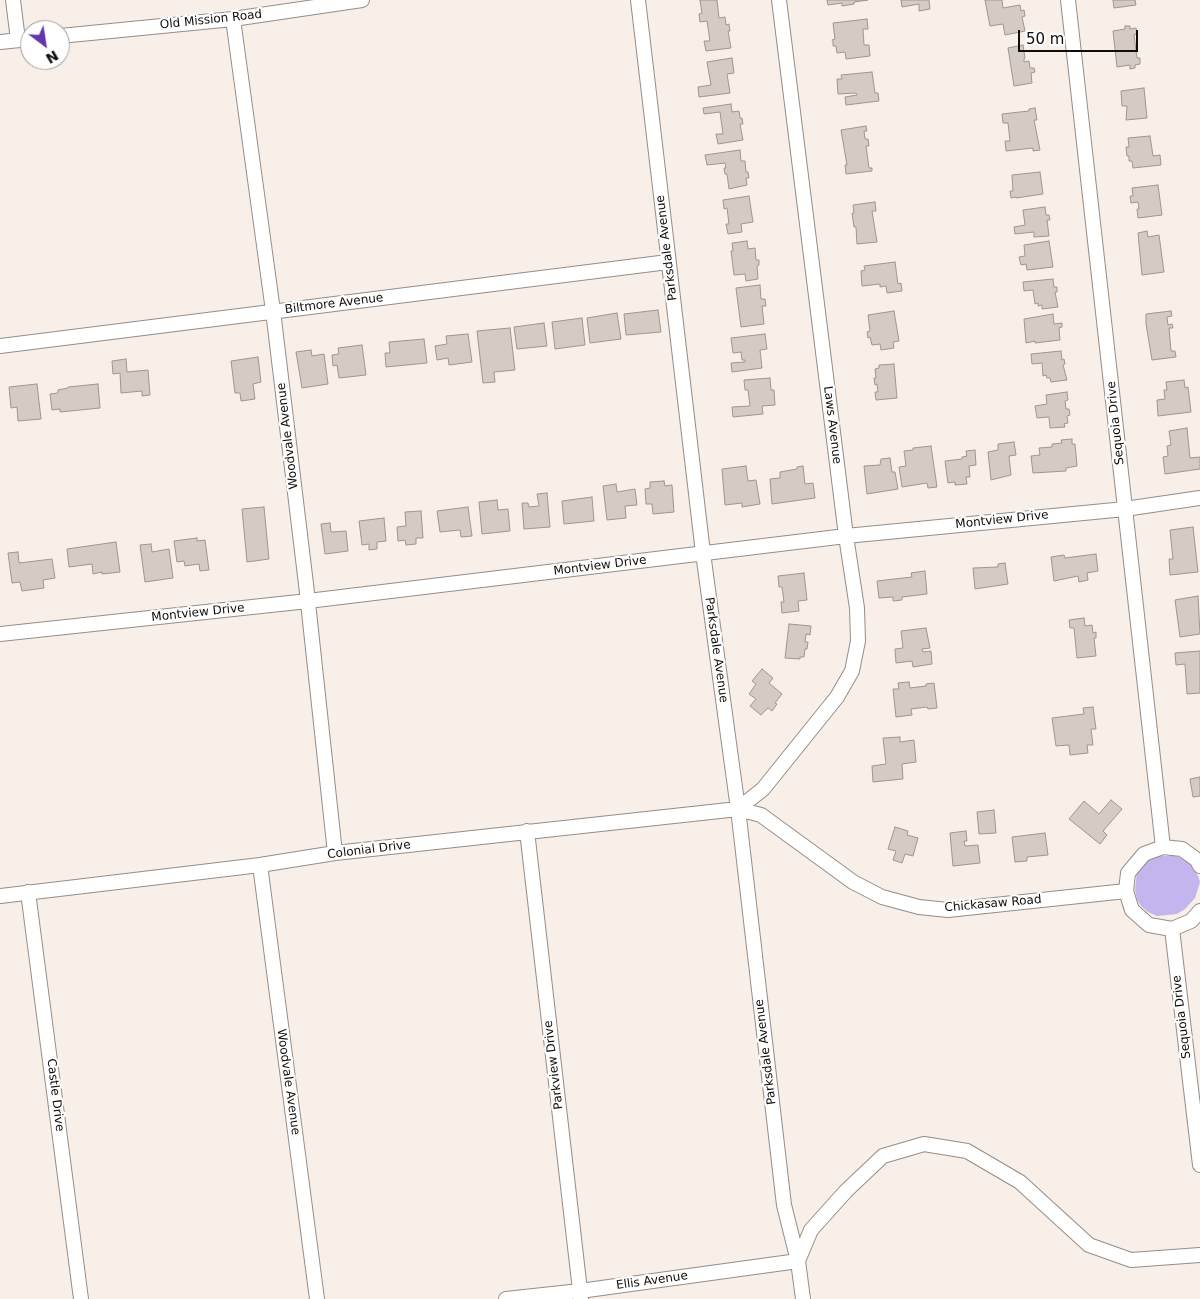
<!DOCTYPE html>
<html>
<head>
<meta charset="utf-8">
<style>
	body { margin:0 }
	#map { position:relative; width:1200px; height:1299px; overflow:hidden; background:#f7efe8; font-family:"DejaVu Sans",sans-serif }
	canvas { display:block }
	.north { position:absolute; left:20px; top:20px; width:50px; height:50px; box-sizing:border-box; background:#fefefe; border:1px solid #9e9e9d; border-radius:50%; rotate:149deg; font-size:14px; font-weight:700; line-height:20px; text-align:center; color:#0f0d0b }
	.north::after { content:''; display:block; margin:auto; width:18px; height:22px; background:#6435ad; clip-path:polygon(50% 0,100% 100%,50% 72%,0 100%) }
	.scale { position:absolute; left:1018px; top:30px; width:120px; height:22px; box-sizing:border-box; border:2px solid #0f0d0b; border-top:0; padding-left:6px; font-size:15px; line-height:18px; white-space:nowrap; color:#0f0d0b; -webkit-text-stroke:4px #fefefe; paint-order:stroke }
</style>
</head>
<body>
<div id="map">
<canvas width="1200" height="1299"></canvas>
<div class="north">N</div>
<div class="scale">50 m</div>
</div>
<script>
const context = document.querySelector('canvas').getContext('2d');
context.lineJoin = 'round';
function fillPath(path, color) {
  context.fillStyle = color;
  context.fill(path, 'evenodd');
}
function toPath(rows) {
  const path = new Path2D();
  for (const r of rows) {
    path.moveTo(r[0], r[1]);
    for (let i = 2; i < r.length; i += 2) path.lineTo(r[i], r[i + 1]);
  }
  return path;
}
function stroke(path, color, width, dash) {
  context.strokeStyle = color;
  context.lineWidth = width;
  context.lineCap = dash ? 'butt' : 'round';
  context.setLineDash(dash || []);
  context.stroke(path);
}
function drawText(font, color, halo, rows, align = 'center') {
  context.font = font + ' "DejaVu Sans",sans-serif';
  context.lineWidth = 4.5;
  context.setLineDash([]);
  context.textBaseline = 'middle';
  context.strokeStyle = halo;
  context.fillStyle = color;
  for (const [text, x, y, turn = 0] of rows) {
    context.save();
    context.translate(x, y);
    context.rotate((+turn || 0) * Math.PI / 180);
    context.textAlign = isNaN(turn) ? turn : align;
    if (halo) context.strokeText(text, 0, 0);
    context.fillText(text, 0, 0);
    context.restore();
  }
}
fillPath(toPath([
	[1157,856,1176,856,1184,859,1195,868,1200,882,1195,898,1185,909,1177,914,1157,916,1148,912,1141,906,1137,899,1135,890,1137,871,1146,862]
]), '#c4b5ee');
const building = toPath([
	[700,0,717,0,719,18,725,17,726,25,729,24,730,31,728,31,731,48,706,51,704,41,710,41,707,21,700,22,699,14,702,13,700,0],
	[827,0,868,0,854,2,854,4,842,6,842,3,828,5,827,0],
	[901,0,929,0,930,9,919,11,919,4,902,7,901,0],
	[985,0,1002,0,1003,8,1020,5,1021,11,1024,10,1025,16,1022,17,1025,31,1005,35,1003,24,990,26,985,0],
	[1113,0,1135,0,1136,5,1114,8,1113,0],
	[867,19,868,29,863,29,864,45,869,45,870,56,846,59,845,52,837,53,836,46,833,46,833,42,832,40,835,39,833,23,867,19],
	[1125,26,1130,26,1130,29,1136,28,1137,34,1134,35,1137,58,1140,58,1140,64,1135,65,1135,68,1130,69,1130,65,1117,67,1113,31,1125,29,1125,26],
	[1023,45,1025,58,1024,59,1024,62,1029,61,1030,68,1034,68,1035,72,1031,73,1032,83,1014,86,1008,48,1023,45],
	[732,58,734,73,727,74,730,93,699,97,698,87,711,85,707,62,732,58],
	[872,72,875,93,878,93,879,101,846,105,845,97,857,95,856,93,838,94,837,79,842,79,841,75,872,72],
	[1144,88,1147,118,1126,120,1127,106,1122,106,1121,91,1144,88],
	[731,104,732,112,739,111,740,118,742,118,743,124,740,124,743,140,718,144,716,134,723,134,720,112,704,114,703,108,731,104],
	[1035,108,1037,120,1034,120,1040,150,1033,151,1033,148,1006,151,1005,141,1010,141,1008,123,1003,123,1002,114,1029,111,1029,109,1035,108],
	[866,126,867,131,864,131,865,139,868,139,869,146,866,146,869,168,872,168,872,171,846,174,845,165,847,165,841,130,866,126],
	[1150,136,1153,156,1160,155,1161,165,1133,168,1132,161,1129,161,1129,156,1127,156,1126,147,1129,147,1128,138,1150,136],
	[740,150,741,161,745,161,746,172,748,172,749,178,746,178,747,185,729,189,727,174,725,174,724,168,726,168,725,163,707,165,705,155,740,150],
	[1040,172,1043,194,1016,198,1016,197,1011,198,1010,191,1013,191,1012,175,1040,172],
	[1158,185,1162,215,1138,218,1137,209,1139,209,1138,202,1131,203,1130,196,1133,196,1132,188,1158,185],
	[749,196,753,222,741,224,742,232,728,234,726,224,729,224,727,208,724,209,723,200,749,196],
	[875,202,876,211,872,211,877,242,857,244,856,227,854,227,852,213,854,213,853,205,875,202],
	[1045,207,1046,215,1049,215,1050,220,1047,220,1049,236,1034,237,1034,232,1015,234,1014,227,1025,225,1023,210,1045,207],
	[1147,231,1148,237,1159,235,1164,272,1142,275,1138,233,1147,231],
	[747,241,748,249,755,248,756,260,759,260,759,265,757,266,758,279,746,281,745,274,734,275,731,251,733,251,732,243,747,241],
	[1049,241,1053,267,1027,270,1026,264,1021,265,1019,257,1025,256,1024,245,1049,241],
	[895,262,898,284,901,283,902,291,887,293,886,286,880,287,880,284,862,286,861,271,865,270,864,266,895,262],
	[1053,279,1054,287,1057,287,1057,292,1055,292,1058,307,1042,309,1042,305,1038,306,1038,303,1035,304,1033,290,1024,291,1023,282,1053,279],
	[760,285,761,299,765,299,766,306,762,306,764,324,741,327,736,288,760,285],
	[658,310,661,332,626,335,624,314,658,310],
	[894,311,899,341,893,342,894,348,881,350,880,344,872,345,870,337,868,338,867,332,870,331,868,315,894,311],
	[1171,311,1172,316,1167,317,1168,325,1172,324,1173,328,1169,328,1171,351,1175,351,1176,357,1152,360,1146,324,1146,314,1171,311],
	[617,313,621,339,590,343,587,318,617,313],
	[1053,314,1054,324,1062,323,1062,327,1059,328,1060,340,1035,343,1035,341,1026,343,1024,319,1053,314],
	[582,318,585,345,555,349,552,322,582,318],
	[544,323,547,346,517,349,514,327,544,323],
	[510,328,515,370,494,372,495,382,483,383,477,331,510,328],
	[468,334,472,362,449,365,448,358,437,360,435,346,447,344,446,336,468,334],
	[765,334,767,349,760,350,762,368,732,372,731,363,745,362,745,360,742,360,741,352,733,353,731,338,765,334],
	[424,339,427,363,386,367,385,353,390,353,389,342,424,339],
	[362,345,366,375,339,378,337,365,333,366,332,355,339,354,338,348,362,345],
	[311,350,312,356,324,354,328,384,302,388,296,352,311,350],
	[1061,351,1062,360,1064,359,1065,364,1063,365,1067,380,1051,382,1050,378,1047,378,1046,375,1043,376,1042,363,1032,364,1031,354,1061,351],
	[258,357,261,382,253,384,255,399,241,401,240,393,235,393,231,361,258,357],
	[126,359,127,372,148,370,150,395,142,396,142,391,121,393,120,373,113,374,112,361,126,359],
	[894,364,897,398,876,400,875,392,878,392,877,384,875,385,874,378,876,378,875,369,879,368,879,365,894,364],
	[770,378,771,390,774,390,775,405,762,406,763,414,733,417,732,407,750,406,748,390,745,390,744,380,770,378],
	[1184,380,1185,388,1188,387,1191,412,1158,416,1157,400,1165,399,1164,390,1167,390,1166,382,1184,380],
	[37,384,41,419,18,421,17,407,11,408,9,387,37,384],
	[98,384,100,408,60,412,60,409,52,410,50,394,58,393,58,390,68,388,68,387,98,384],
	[1067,392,1068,400,1065,401,1066,409,1069,409,1070,415,1067,416,1068,423,1064,424,1065,427,1050,428,1049,417,1037,418,1035,406,1047,404,1046,395,1067,392],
	[1187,428,1190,458,1200,457,1200,469,1165,474,1163,457,1168,456,1167,446,1171,445,1169,431,1187,428],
	[1072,439,1072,444,1075,444,1077,466,1066,468,1066,471,1033,473,1031,456,1040,455,1039,448,1052,447,1052,444,1062,443,1061,440,1072,439],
	[1014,442,1016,455,1009,456,1011,475,991,480,988,452,998,450,998,444,1014,442],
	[931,446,937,487,928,488,927,483,902,487,899,467,906,466,904,451,913,450,913,448,931,446],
	[975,450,976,465,969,466,970,477,966,477,967,484,955,485,955,482,948,483,945,461,962,459,962,457,967,456,966,451,975,450],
	[890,458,892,472,895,472,898,489,867,494,864,466,880,465,881,459,890,458],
	[746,466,748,481,756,480,760,504,742,507,742,503,725,505,722,469,746,466],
	[803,466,805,484,813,483,815,498,772,504,770,479,780,478,780,472,797,469,797,467,803,466],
	[664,481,665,486,672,485,674,512,653,514,652,504,646,504,645,489,650,488,650,482,664,481],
	[616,484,617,492,635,489,637,505,625,506,626,518,607,520,603,486,616,484],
	[547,493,550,527,524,529,522,503,528,503,529,507,539,506,537,494,547,493],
	[592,497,594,521,564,524,562,501,592,497],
	[497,500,498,510,508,509,510,531,482,534,479,502,497,500],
	[264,507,269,559,247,562,242,509,264,507],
	[468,507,472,536,461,537,460,530,440,532,437,511,468,507],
	[421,511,423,538,416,538,416,544,406,545,405,540,398,541,397,527,406,526,405,512,421,511],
	[384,518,386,541,377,542,377,549,369,550,369,544,362,545,359,521,384,518],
	[330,523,331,532,346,531,348,551,325,554,321,524,330,523],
	[1193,527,1198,572,1170,575,1169,559,1173,559,1170,530,1193,527],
	[197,538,197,541,205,540,209,570,200,571,199,564,185,566,184,561,177,562,174,541,197,538],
	[116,542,120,572,102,574,102,572,93,574,92,564,69,567,67,549,116,542],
	[151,544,152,552,169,549,173,578,145,582,140,545,151,544],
	[18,552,19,563,52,559,55,578,43,580,44,588,22,591,20,582,12,583,8,553,18,552],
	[1096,554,1098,571,1087,573,1088,580,1079,582,1078,576,1054,581,1051,557,1064,555,1065,558,1096,554],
	[1005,563,1008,584,975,589,973,568,998,567,998,564,1005,563],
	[925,571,927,594,902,597,902,600,893,601,893,597,879,598,877,581,912,577,911,573,925,571],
	[804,573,807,600,798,601,799,611,782,613,781,602,784,602,782,587,779,587,778,576,804,573],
	[1198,596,1200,634,1180,637,1175,600,1198,596],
	[1084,618,1085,626,1092,625,1093,633,1096,632,1096,638,1094,638,1096,656,1077,658,1074,628,1070,628,1069,620,1084,618],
	[789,624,811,626,810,635,806,634,805,642,808,642,807,649,805,649,804,657,800,657,800,659,785,658,789,624],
	[926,628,930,648,922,649,923,652,931,651,932,664,913,667,912,661,896,663,895,649,903,648,901,631,926,628],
	[1200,651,1200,693,1187,694,1185,664,1176,665,1175,653,1200,651],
	[762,669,773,678,769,683,782,694,775,703,777,704,772,711,768,708,761,715,750,706,756,699,749,694,756,684,752,681,762,669],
	[909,682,910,688,926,686,926,684,934,683,937,708,928,709,927,707,911,709,912,715,896,717,893,689,899,689,898,683,909,682],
	[1093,707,1096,729,1091,729,1093,745,1087,745,1088,753,1070,755,1069,745,1056,746,1052,718,1084,714,1083,708,1093,707],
	[900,737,900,742,914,740,916,762,902,764,903,779,873,782,872,766,886,764,883,738,900,737],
	[1200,777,1200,796,1193,797,1190,779,1200,777],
	[1111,800,1122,809,1103,831,1107,835,1100,844,1069,819,1084,801,1099,814,1111,800],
	[994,810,996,833,979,834,977,812,994,810],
	[895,827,908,831,907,835,918,838,913,856,905,854,902,863,893,860,896,851,888,849,895,827],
	[966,831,967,841,964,841,965,846,978,845,980,863,953,866,950,833,966,831],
	[1045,833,1048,855,1027,857,1027,861,1015,862,1012,837,1045,833]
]);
fillPath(building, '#d3cbc4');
stroke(building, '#9e9690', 1);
const street = toPath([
	[13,0,18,40],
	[638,0,703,553,738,809,784,1205,798,1261,803,1299],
	[1068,0,1163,847],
	[233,19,273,311,306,584,335,853],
	[60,36,233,19,362,0],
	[0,42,30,39],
	[0,346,668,262],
	[0,634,308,601,846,536,1125,509,1200,498],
	[738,809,763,789,837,697,852,671,858,641,857,608,846,536,779,0],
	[527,831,581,1299],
	[260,865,317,1299],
	[1200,866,1197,860,1182,849,1163,847,1144,854,1128,873,1126,891,1132,910,1149,925,1172,929,1191,921,1200,911],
	[28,892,81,1299],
	[0,896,260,865,335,853,738,809,761,815,853,882,882,897,919,907,948,910,1126,891],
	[1172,929,1200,1165],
	[506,1299,580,1291,798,1261,811,1230,846,1191,883,1156,924,1144,967,1151,1020,1182,1089,1245,1131,1260,1200,1255]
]);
stroke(street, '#958d87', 16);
stroke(street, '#fff', 14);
drawText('12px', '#0f0d0b', '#fefefe', [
	["Old Mission Road",211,20,-6],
	["Parksdale Avenue",667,248,-97],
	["Biltmore Avenue",334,304,-7],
	["Sequoia Drive",1116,423,-96],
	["Laws Avenue",832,425,83],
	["Woodvale Avenue",288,436,-97],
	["Montview Drive",1002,520,-6],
	["Montview Drive",600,566,-7],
	["Montview Drive",198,613,-6],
	["Parksdale Avenue",716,650,82],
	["Colonial Drive",369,850,-7],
	["Chickasaw Road",993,904,-5],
	["Sequoia Drive",1182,1017,-97],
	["Parksdale Avenue",766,1052,-97],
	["Parkview Drive",554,1065,-97],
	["Woodvale Avenue",288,1082,82],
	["Castle Drive",55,1095,83],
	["Ellis Avenue",652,1281,-8]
]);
</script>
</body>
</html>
